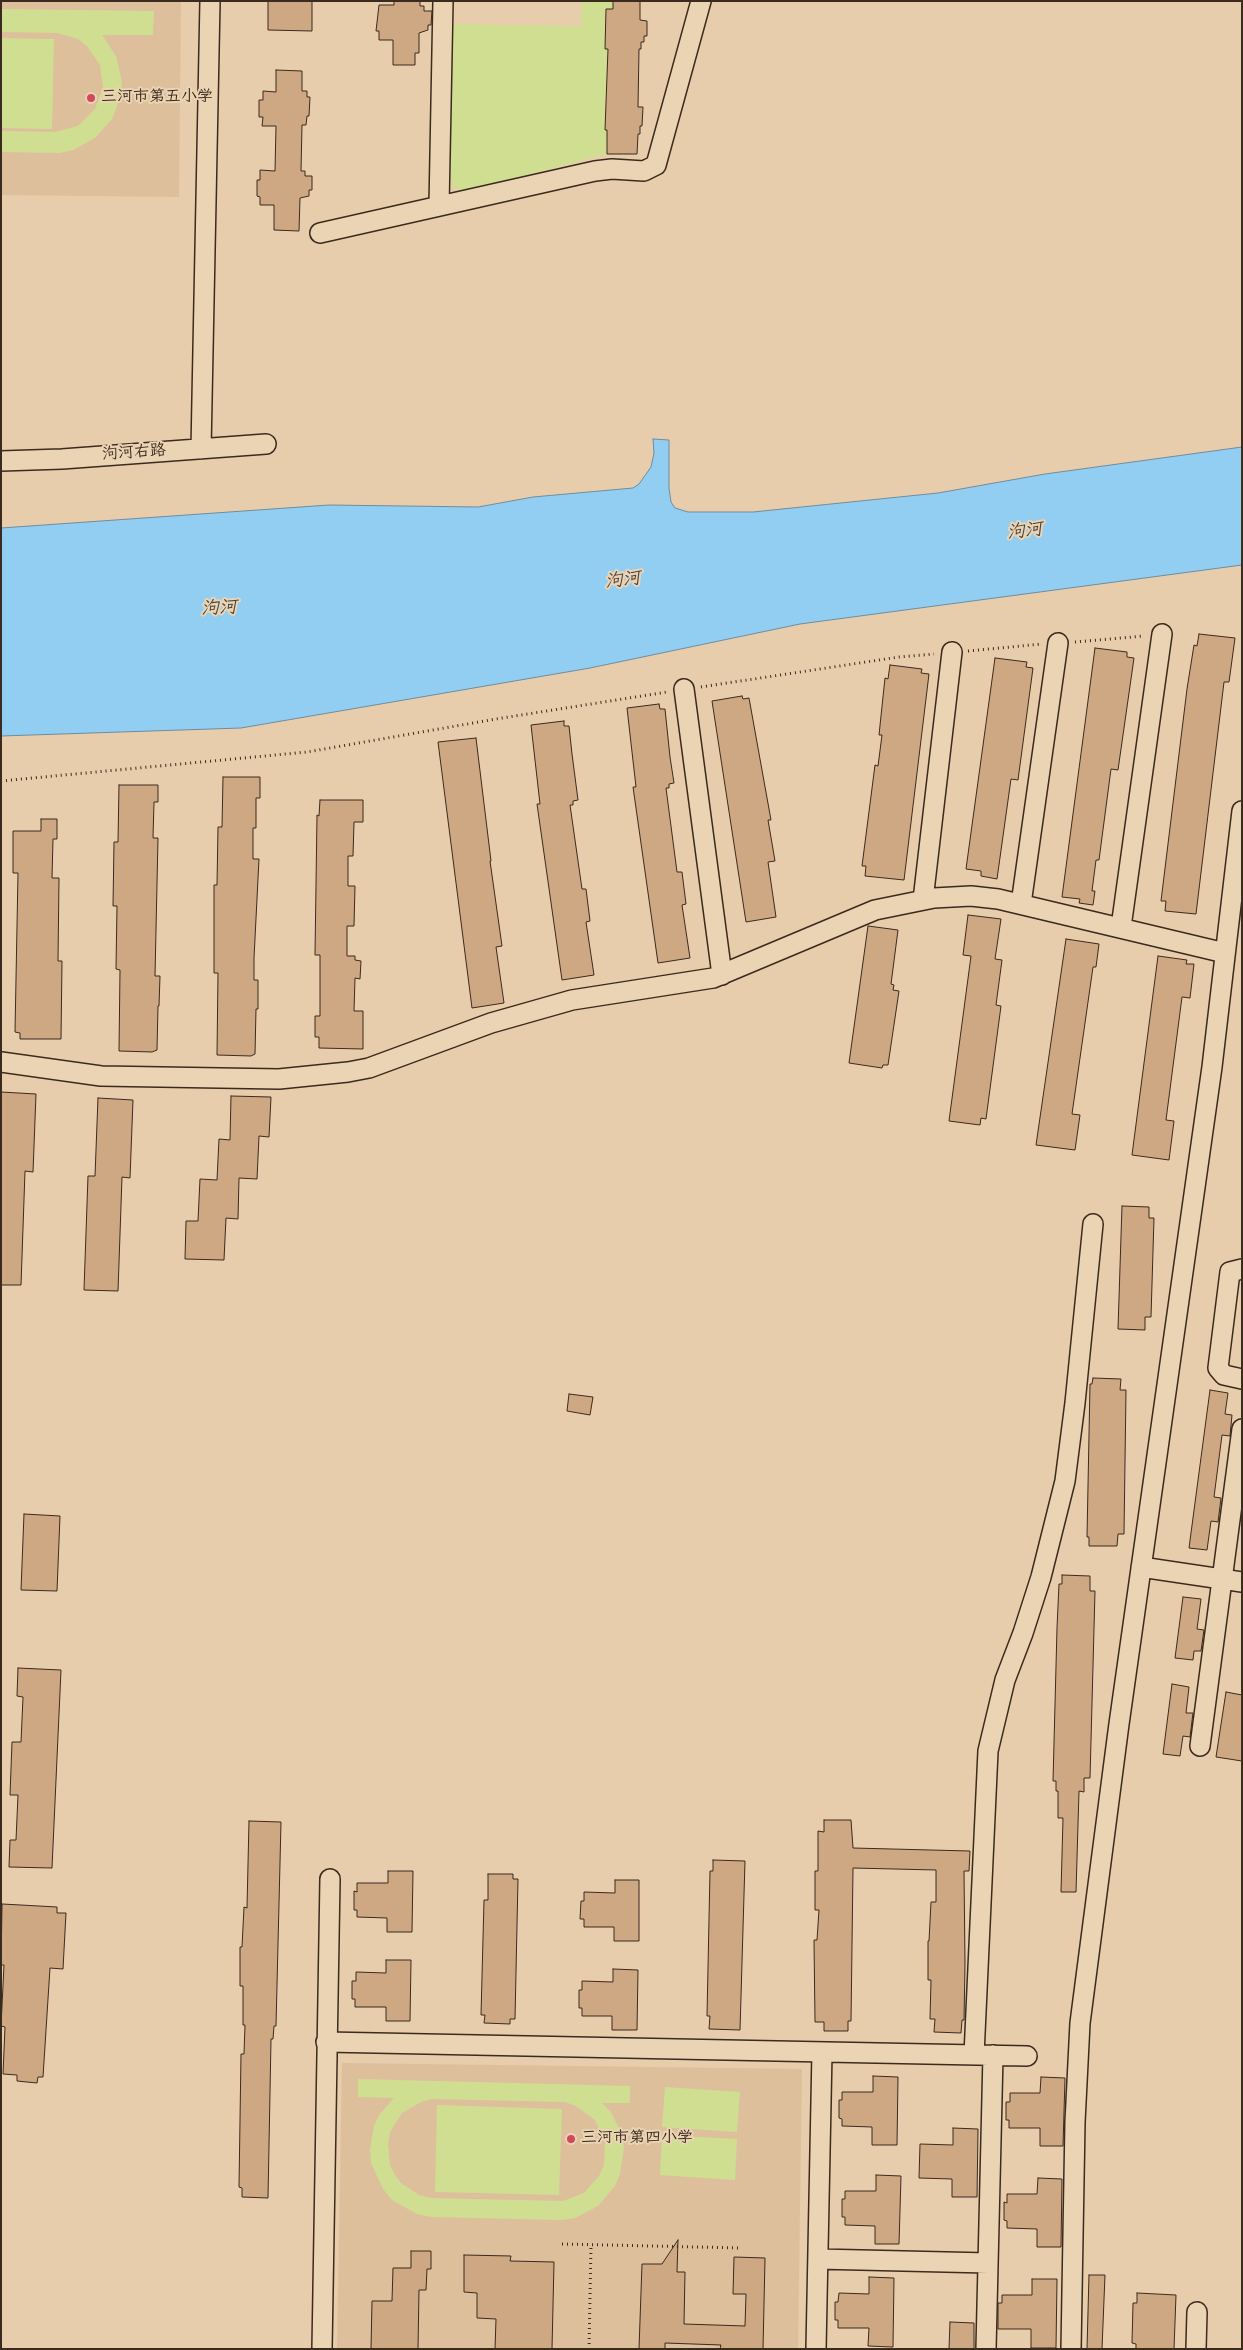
<!DOCTYPE html>
<html>
<head>
<meta charset="utf-8">
<style>
	body { margin:0 }
	#map { position:relative; width:1243px; height:2350px; overflow:hidden; background:#e7cdab; font-family:Kalam,sans-serif }
	canvas { display:block }
	.frame { position:absolute; inset:0; border:2px solid #3b2a1e; pointer-events:none }
</style>
</head>
<body>
<div id="map">
<canvas width="1243" height="2350"></canvas>
<div class="frame"></div>
</div>
<script>
const context = document.querySelector('canvas').getContext('2d');
context.lineJoin = 'round';
function fillPath(path, color) {
  context.fillStyle = color;
  context.fill(path, 'evenodd');
}
function toPath(rows) {
  const path = new Path2D();
  for (const r of rows) {
    path.moveTo(r[0], r[1]);
    for (let i = 2; i < r.length; i += 2) path.lineTo(r[i], r[i + 1]);
  }
  return path;
}
function stroke(path, color, width, dash) {
  context.strokeStyle = color;
  context.lineWidth = width;
  context.lineCap = dash ? 'butt' : 'round';
  context.setLineDash(dash || []);
  context.stroke(path);
}
function drawText(font, color, halo, rows, align = 'center') {
  context.font = font + ' Kalam,"LXGW WenKai TC",sans-serif';
  context.lineWidth = 4;
  context.setLineDash([]);
  context.textBaseline = 'middle';
  context.strokeStyle = halo;
  context.fillStyle = color;
  for (const [text, x, y, turn = 0] of rows) {
    context.save();
    context.translate(x, y);
    context.rotate((+turn || 0) * Math.PI / 180);
    context.textAlign = isNaN(turn) ? turn : align;
    if (halo) context.strokeText(text, 0, 0);
    context.fillText(text, 0, 0);
    context.restore();
  }
}
fillPath(toPath([
	[1,1,181,1,179,197,1,195],
	[342,2063,802,2069,798,2349,337,2349]
]), '#ddbf9c');
fillPath(toPath([
	[582,1,613,1,613,9,606,9,612,49,612,96,605,96,605,130,611,131,611,145,607,145,607,154,462,192,458,190,452,185,450,175,452,24,581,26],
	[1,9,154,11,153,35,102,35,116,56,122,82,121,96,112,119,95,138,73,150,60,153,1,152,1,131,55,132,78,126,95,109,103,87,100,65,87,46,78,39,57,33,1,32],
	[1,38,54,39,52,129,1,128],
	[358,2079,630,2086,630,2103,602,2103,611,2112,622,2135,624,2148,620,2174,615,2186,598,2206,575,2218,562,2220,431,2217,417,2214,392,2200,383,2189,371,2163,370,2149,374,2126,379,2115,394,2098,358,2097],
	[432,2099,565,2102,576,2106,595,2120,605,2142,604,2165,599,2176,584,2193,563,2201,430,2198,419,2195,401,2183,395,2175,390,2165,388,2144,390,2132,402,2113,421,2102],
	[665,2087,740,2092,737,2132,662,2127],
	[437,2105,562,2109,559,2195,435,2192],
	[662,2135,737,2139,735,2180,660,2175]
]), '#d0de92');
const water = toPath([
	[653,439,669,440,669,488,671,502,675,508,688,512,753,512,938,493,1045,474,1242,447,1242,565,800,624,590,668,241,728,1,736,1,528,329,505,478,507,533,497,633,488,639,484,651,467,654,453,653,439]
]);
fillPath(water, '#92cef2');
stroke(water, '#6f8c9d', 1);
const building = toPath([
	[268,1,312,1,312,31,268,30,268,1],
	[394,1,420,1,420,6,424,6,424,11,432,11,431,25,428,25,428,30,419,33,419,53,415,53,415,65,393,65,393,40,379,40,379,31,376,31,379,5,394,5,394,1],
	[613,1,640,1,640,20,647,21,647,36,644,36,644,42,641,42,641,49,639,49,638,107,643,107,642,126,640,126,640,134,638,134,637,154,607,154,607,130,605,130,608,49,605,49,606,9,613,9,613,1],
	[276,70,302,71,302,91,307,91,307,97,310,97,309,116,307,116,306,125,302,125,301,171,305,171,305,176,312,176,312,190,309,190,309,196,300,198,299,231,274,230,274,205,260,205,260,197,257,196,257,180,260,180,260,170,275,171,276,126,262,126,263,117,259,117,259,100,263,100,263,91,276,92,276,70],
	[1199,634,1235,638,1229,682,1224,682,1196,914,1165,911,1166,901,1161,901,1187,689,1194,645,1197,646,1199,634],
	[1095,648,1127,652,1127,657,1134,658,1118,770,1111,769,1099,860,1096,860,1092,891,1095,891,1093,905,1079,903,1080,899,1062,897,1095,648],
	[995,658,1027,662,1026,667,1033,668,1018,780,1011,779,997,879,981,876,981,871,966,869,995,658],
	[890,665,922,669,921,673,929,674,904,880,865,876,866,866,862,866,875,765,878,766,882,735,879,735,885,678,888,679,890,665],
	[742,696,743,699,749,698,771,820,768,820,775,861,768,862,776,917,746,922,712,701,742,696],
	[659,704,660,709,665,709,670,757,674,783,669,784,669,788,666,788,677,872,682,872,686,904,682,905,690,958,658,963,633,787,636,787,627,708,659,704],
	[564,721,564,726,569,726,572,754,578,800,573,801,573,805,570,805,582,889,586,889,590,921,586,922,594,975,562,980,537,804,540,804,531,725,564,721],
	[476,738,491,861,490,861,502,946,496,947,504,1003,472,1008,438,742,476,738],
	[223,777,260,777,260,798,256,798,256,828,253,828,253,859,259,859,254,958,254,980,258,980,258,1009,256,1009,255,1054,251,1056,217,1055,218,973,214,973,214,885,217,885,218,827,222,827,223,777],
	[119,785,158,785,158,802,154,802,153,838,158,838,155,976,160,976,159,1006,158,1006,157,1050,152,1052,119,1051,120,970,116,969,117,906,113,906,114,842,118,842,119,785],
	[320,800,363,800,363,822,354,822,353,856,348,856,348,886,355,886,354,926,347,926,347,956,355,956,355,960,361,961,360,979,355,978,354,1011,363,1011,363,1049,319,1048,319,1037,315,1037,315,1016,320,1016,320,955,315,955,317,815,319,816,320,800],
	[41,819,57,819,57,839,53,839,52,878,59,878,58,961,62,961,61,1039,20,1039,20,1033,15,1032,18,873,13,873,13,831,41,831,41,819],
	[968,915,1001,919,995,959,1002,960,996,1005,1001,1006,986,1119,981,1118,980,1125,949,1121,971,956,963,955,968,915],
	[868,926,898,930,891,984,894,985,893,990,899,991,888,1065,883,1065,882,1068,849,1063,868,926],
	[1066,939,1099,944,1096,967,1093,967,1072,1114,1080,1115,1075,1150,1036,1145,1066,939],
	[1158,956,1187,960,1186,964,1194,964,1190,998,1182,997,1166,1120,1174,1121,1169,1160,1132,1155,1158,956],
	[1,1092,36,1094,33,1172,25,1171,21,1285,1,1285,1,1092],
	[231,1096,271,1097,269,1137,259,1136,257,1179,239,1178,238,1219,226,1218,224,1260,185,1259,186,1221,198,1221,200,1179,217,1180,219,1139,230,1140,231,1096],
	[98,1098,133,1100,130,1178,122,1177,118,1291,84,1290,88,1176,95,1176,98,1098],
	[1122,1206,1149,1207,1149,1218,1154,1218,1151,1317,1145,1317,1145,1330,1118,1329,1122,1206],
	[1093,1378,1121,1379,1120,1390,1126,1390,1124,1534,1118,1534,1117,1546,1089,1546,1089,1537,1087,1537,1090,1384,1092,1384,1093,1378],
	[1210,1390,1228,1393,1225,1414,1232,1415,1230,1436,1222,1435,1214,1497,1221,1498,1218,1522,1211,1521,1207,1550,1189,1548,1210,1390],
	[569,1394,593,1397,590,1415,567,1411,569,1394],
	[24,1514,60,1516,57,1591,21,1590,24,1514],
	[1062,1575,1090,1576,1090,1591,1095,1591,1090,1778,1084,1778,1084,1792,1079,1791,1076,1892,1061,1892,1063,1818,1058,1818,1058,1791,1056,1791,1056,1781,1053,1781,1057,1628,1059,1584,1062,1584,1062,1575],
	[1183,1597,1201,1599,1197,1629,1204,1630,1201,1651,1194,1651,1193,1660,1175,1658,1183,1597],
	[18,1668,61,1670,52,1868,9,1867,10,1840,16,1840,18,1795,10,1795,12,1742,21,1742,23,1697,17,1696,18,1668],
	[1172,1684,1189,1687,1186,1713,1193,1713,1190,1737,1183,1736,1180,1756,1163,1754,1172,1684],
	[1226,1692,1242,1695,1242,1761,1216,1757,1226,1692],
	[824,1820,851,1820,853,1848,970,1851,969,1871,964,1871,965,1964,964,2020,962,2020,961,2033,934,2032,935,2019,930,2019,931,1980,928,1980,928,1941,929,1941,931,1902,936,1902,936,1870,853,1868,851,2021,848,2021,848,2031,824,2031,824,2022,815,2022,814,1940,817,1940,819,1910,815,1910,815,1871,818,1871,818,1831,824,1832,824,1820],
	[249,1821,281,1822,276,2026,274,2026,273,2039,271,2039,268,2198,242,2197,242,2188,239,2187,241,2054,244,2054,245,2025,243,2025,243,1986,240,1986,240,1947,242,1947,244,1907,247,1908,249,1821],
	[713,1860,745,1861,740,2030,709,2029,710,2016,707,2016,710,1871,713,1871,713,1860],
	[388,1871,413,1871,412,1932,387,1932,387,1918,357,1917,357,1910,354,1910,354,1891,357,1892,357,1883,388,1883,388,1871],
	[488,1874,513,1874,513,1879,518,1879,515,2019,510,2019,510,2024,484,2023,485,2015,481,2015,484,1900,488,1900,488,1874],
	[615,1880,639,1880,639,1941,614,1941,614,1927,584,1927,584,1919,580,1919,581,1901,584,1901,584,1892,615,1893,615,1880],
	[2,1904,57,1907,57,1913,66,1913,63,1969,50,1968,43,2077,38,2077,37,2083,17,2081,17,2075,3,2074,5,2027,1,2026,4,1965,1,1965,2,1904],
	[386,1960,411,1960,410,2021,386,2021,386,2007,355,2007,355,1999,352,1999,352,1981,356,1981,356,1972,386,1973,386,1960],
	[613,1969,638,1970,637,2030,612,2030,612,2016,582,2016,582,2008,579,2008,579,1990,582,1990,582,1981,613,1982,613,1969],
	[873,2076,898,2077,897,2145,872,2145,872,2127,842,2126,842,2119,839,2118,839,2100,842,2100,842,2092,873,2092,873,2076],
	[1041,2077,1065,2078,1063,2146,1040,2146,1040,2128,1009,2128,1009,2120,1006,2120,1006,2102,1010,2102,1010,2093,1040,2093,1041,2077],
	[953,2128,978,2129,977,2197,952,2197,952,2179,919,2178,920,2144,953,2145,953,2128],
	[876,2175,901,2176,899,2244,875,2244,875,2226,845,2225,845,2217,842,2217,842,2199,845,2199,845,2191,876,2191,876,2175],
	[1038,2178,1062,2179,1061,2247,1037,2247,1037,2229,1007,2228,1007,2221,1004,2220,1004,2202,1007,2203,1007,2194,1037,2194,1038,2178],
	[678,2240,677,2272,685,2272,684,2324,745,2326,746,2294,733,2294,734,2257,765,2258,763,2349,720,2349,721,2345,665,2343,665,2349,639,2349,642,2264,662,2264,678,2240],
	[411,2251,431,2251,431,2269,427,2269,426,2290,419,2290,418,2349,371,2349,372,2301,392,2301,393,2268,411,2268,411,2251],
	[464,2255,511,2256,510,2261,554,2262,552,2349,495,2349,496,2319,477,2318,477,2293,464,2292,464,2255],
	[1089,2275,1105,2275,1102,2349,1087,2349,1089,2275],
	[869,2277,894,2278,893,2347,868,2346,869,2328,838,2328,838,2320,835,2320,835,2302,838,2302,839,2293,869,2294,869,2277],
	[1032,2279,1057,2279,1056,2348,1031,2348,1031,2329,998,2329,998,2303,1002,2303,1002,2295,1032,2295,1032,2279],
	[1137,2293,1176,2295,1174,2349,1136,2349,1136,2344,1132,2343,1133,2303,1137,2303,1137,2293],
	[950,2322,974,2323,974,2349,949,2349,950,2322]
]);
fillPath(building, '#cea783');
stroke(building, '#3b2a1e', 1);
const minor = toPath([
	[439,206,443,1],
	[320,233,595,171,612,169,644,171,656,165,701,1],
	[201,449,210,1],
	[1,461,62,459,266,444],
	[684,689,722,975],
	[923,900,952,652],
	[1021,904,1058,643],
	[1121,927,1162,634],
	[1,1062,101,1076,279,1079,348,1072,369,1068,491,1023,572,1000,713,978,875,910,934,898,971,896,998,899,1225,953],
	[1242,1269,1230,1272,1218,1368,1224,1375,1242,1379],
	[1141,1567,1242,1582],
	[1200,1746,1242,1429],
	[326,2042,1027,2056],
	[974,2055,988,1751,1005,1680,1023,1633,1041,1577,1065,1481,1075,1403,1093,1224],
	[818,2259,988,2263],
	[322,2349,330,1879],
	[816,2349,822,2052],
	[986,2349,993,2055],
	[1071,2349,1075,2122,1080,2023,1119,1724,1212,1067,1242,811],
	[1196,2349,1197,2312]
]);
stroke(minor, '#3b2a1e', 22);
stroke(toPath([
	[1075,642,1144,636],
	[968,651,1042,644],
	[701,687,899,657,934,654],
	[1,781,307,752,496,719,667,692],
	[562,2244,742,2248],
	[589,2349,591,2245]
]), '#3b2a1e', 3, [1, 4]);
stroke(minor, '#ebd4b4', 19);
for (const [x, y, r, color] of [
	[91,98,5,"#d1495b"],
	[571,2139,5,"#d1495b"]
]) {
  const dot = new Path2D();
  dot.arc(x, y, r, 0, 2 * Math.PI);
  context.fillStyle = color;
  context.fill(dot);
  stroke(dot, '#ebd4b4', 2);
}
drawText('16px', '#3b2a1e', '#ebd4b4', [
	["三河市第五小学",101,98],
	["三河市第四小学",581,2139]
], 'left');
drawText('16px', '#3b2a1e', '#ebd4b4', [
	["泃河右路",134,454,-4]
]);
drawText('italic 18px', '#48433e', '#ebd4b4', [
	["泃河",1025,533,-7],
	["泃河",623,582,-7],
	["泃河",219,610,-3]
]);
</script>
</body>
</html>
